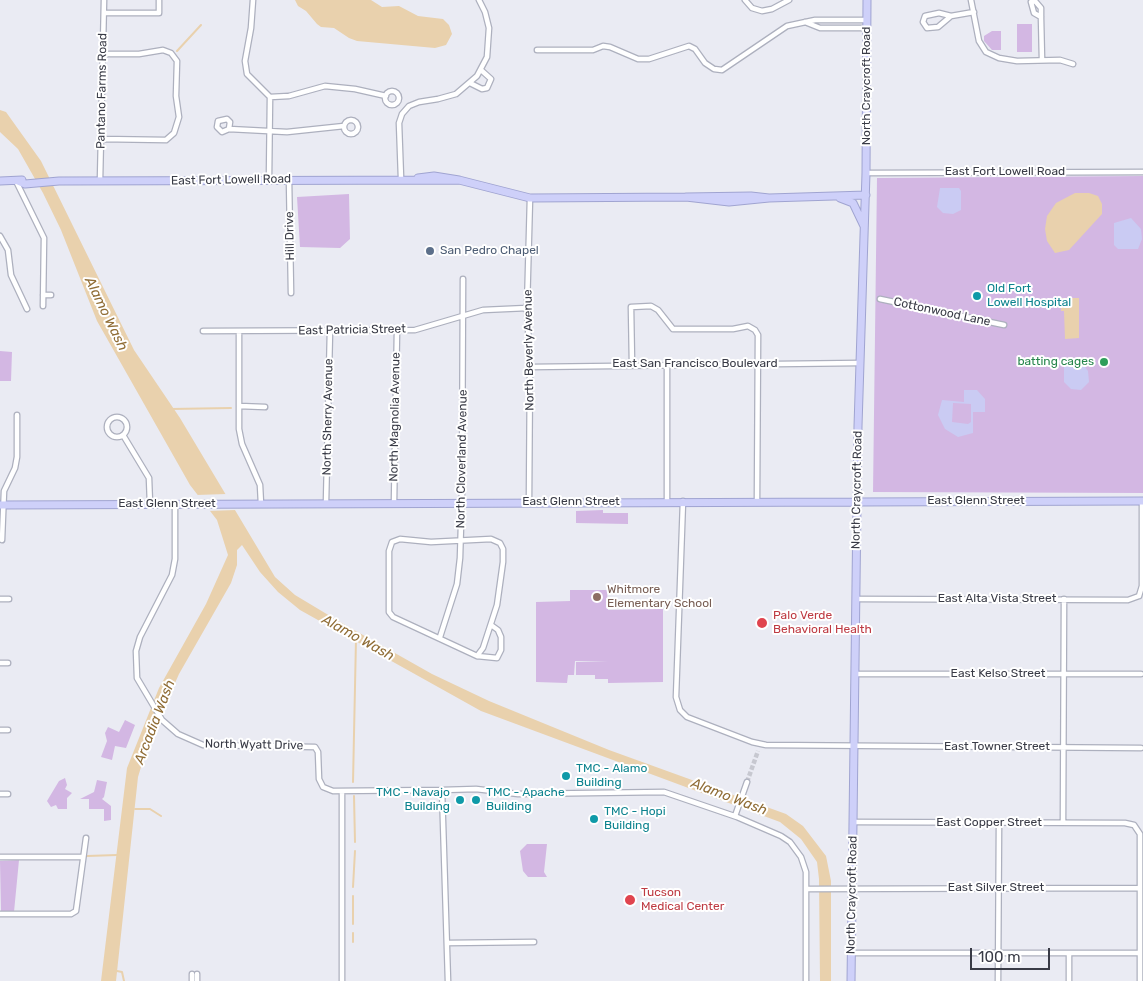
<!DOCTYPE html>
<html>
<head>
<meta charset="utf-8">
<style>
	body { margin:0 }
	#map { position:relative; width:1143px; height:981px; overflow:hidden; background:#eaebf3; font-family:Rubik,sans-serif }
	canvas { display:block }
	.scale { position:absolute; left:970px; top:948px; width:80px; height:22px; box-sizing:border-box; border:2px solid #393b46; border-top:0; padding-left:6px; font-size:15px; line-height:18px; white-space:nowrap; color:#393b46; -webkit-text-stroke:4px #fff; paint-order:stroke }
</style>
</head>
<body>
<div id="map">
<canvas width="1143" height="981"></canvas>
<div class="scale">100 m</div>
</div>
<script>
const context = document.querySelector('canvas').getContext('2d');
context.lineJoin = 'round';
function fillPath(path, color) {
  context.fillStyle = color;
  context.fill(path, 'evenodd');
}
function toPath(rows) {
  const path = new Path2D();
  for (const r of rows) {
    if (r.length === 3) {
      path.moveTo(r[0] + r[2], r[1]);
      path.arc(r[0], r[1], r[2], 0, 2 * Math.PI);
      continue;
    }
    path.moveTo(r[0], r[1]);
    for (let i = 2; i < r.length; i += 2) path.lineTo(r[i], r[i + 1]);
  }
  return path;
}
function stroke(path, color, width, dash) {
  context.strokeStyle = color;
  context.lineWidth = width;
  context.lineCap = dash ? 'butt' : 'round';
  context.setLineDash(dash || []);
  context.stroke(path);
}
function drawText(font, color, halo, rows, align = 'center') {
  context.font = font + ' Rubik,sans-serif';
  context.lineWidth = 4;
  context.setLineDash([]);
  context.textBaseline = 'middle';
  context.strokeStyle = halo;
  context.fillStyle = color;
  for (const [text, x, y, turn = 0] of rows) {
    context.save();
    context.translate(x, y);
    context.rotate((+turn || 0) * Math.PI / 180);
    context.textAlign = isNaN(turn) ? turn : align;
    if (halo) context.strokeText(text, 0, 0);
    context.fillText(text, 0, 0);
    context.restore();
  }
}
fillPath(toPath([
	[1017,24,1032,24,1032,52,1017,52],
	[992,31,1001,31,1001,50,992,50,984,41,984,36],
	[1143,176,1143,493,873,492,877,178],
	[349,194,350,239,340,248,300,247,297,197],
	[0,351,12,352,11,381,0,381],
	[603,510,603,513,628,513,628,524,576,523,576,511],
	[570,590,607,590,608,610,663,609,663,682,608,683,608,679,595,679,595,675,576,675,576,662,608,661,575,661,574,675,568,675,567,683,536,682,536,602,570,601],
	[125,720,135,725,126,748,115,746,112,760,101,757,107,741,105,733,108,727,119,732],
	[65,778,67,785,65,789,72,793,67,798,67,809,58,809,56,805,51,807,47,801,59,781],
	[97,780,107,782,104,797,102,799,111,806,111,820,104,821,104,809,89,809,89,799,80,799,94,792],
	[527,844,547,844,544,872,547,877,528,877,523,871,520,851],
	[19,860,14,912,1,911,0,861]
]), '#d3b7e3');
fillPath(toPath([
	[940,188,959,188,961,191,961,210,953,214,943,213,937,207],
	[1131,218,1141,229,1142,239,1138,249,1118,249,1114,245,1114,223],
	[1083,364,1088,371,1089,382,1081,390,1071,389,1064,382,1064,367,1067,365],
	[964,390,977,390,985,399,985,412,973,412,973,433,958,437,945,429,938,415,942,400,964,402],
	[953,403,971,404,971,422,968,424,952,422]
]), '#cacbf3');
fillPath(toPath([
	[295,0,371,0,382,7,399,6,418,16,443,19,449,25,452,34,446,45,435,48,357,41,349,38,334,28,321,27,317,24,306,11,298,6],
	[0,110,6,112,41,161,134,350,180,418,275,577,295,595,340,622,432,674,489,701,609,750,786,814,803,826,826,856,831,881,831,981,820,981,819,879,817,862,801,839,780,822,481,711,300,610,278,592,260,572,242,545,237,550,237,565,231,583,179,674,148,744,138,777,116,981,101,981,127,768,159,688,206,604,228,555,217,520,190,485,97,321,61,230,43,193,18,149,0,132],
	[1075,193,1089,193,1098,196,1102,204,1102,214,1069,250,1055,253,1047,241,1045,229,1047,216,1056,203],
	[1061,298,1079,298,1079,338,1065,339,1064,311,1061,311]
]), '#e9d1ad');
fillPath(toPath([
	[227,494,236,510,207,511,196,495]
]), '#eaebf3');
stroke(toPath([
	[177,51,201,25],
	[171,409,231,408],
	[353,782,356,639],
	[354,796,355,842],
	[135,809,150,809,161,816],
	[87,856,117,855],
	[353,887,355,851],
	[353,924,353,896],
	[353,933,353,942],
	[117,971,122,972,124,981]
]), '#e9d1ad', 2);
stroke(toPath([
	[747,782,758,751]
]), '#c7c8d0', 4.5, [4.5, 2]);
const street = toPath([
	[253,0,251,28,245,61,247,74,270,97,269,179],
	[745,0,752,8,762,11,772,9,789,0],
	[971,0,979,41,986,52,999,58,1017,61,1060,60,1073,64],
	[104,13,159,13,159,0],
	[939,13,951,16,938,27,927,28,923,22,925,16,939,13],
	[951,16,974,12],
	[1041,17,1034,13,1031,2,1035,1,1041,8,1041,17,1042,60],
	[805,22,820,28,867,28],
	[537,50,593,50,603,46,610,47,638,59,649,59,689,46,695,49,705,63,714,69,722,70,787,26,815,20,867,20],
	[470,83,482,89,487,88,491,79,481,70],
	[392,98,7],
	[270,97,289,96,325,86,355,89,386,96],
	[351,127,7],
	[229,129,230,122,227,119,218,121,217,127,222,132,229,129,287,132,344,126],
	[101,139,166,140,174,133,179,117,176,96,177,61,171,53,163,50,139,54,103,54],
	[866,173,1143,172],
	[401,178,399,123,402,114,409,106,419,102,438,99,456,94,477,76,487,57,489,28,485,12,479,0],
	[289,179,291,293],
	[16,181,44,238,43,306],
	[100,181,104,0],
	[0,236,8,250,11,275,27,309],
	[43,295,51,295],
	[880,299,1004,325],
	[203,331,415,330,483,310,527,308],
	[239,332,239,429,242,444,260,485,261,504],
	[632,364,631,307,651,306,658,310,673,329,733,329,748,326,755,330,758,335,757,501],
	[530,367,860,363],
	[239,406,265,407],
	[117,427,10],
	[123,435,149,478,150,504],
	[683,501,676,697,680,710,687,717,752,742,766,745,1141,748],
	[529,502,530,367,527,308,530,198],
	[667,502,667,363],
	[326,503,330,330],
	[394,503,397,330],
	[175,504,175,559,172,575,140,637,136,651,137,678,162,720,178,734,203,745,315,747,318,752,319,779,323,787,333,791,442,790],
	[2,540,4,491,15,468,17,457,17,415],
	[1139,596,1142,586,1142,501],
	[0,599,9,599],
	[856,599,1128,600,1139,596],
	[440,637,457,584,460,558,462,492,463,279],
	[477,656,483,648,497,605,503,562,503,549,500,543,491,539,431,542,400,539,392,542,389,551,389,612,393,617,477,656,497,658,501,650,501,637,498,630,491,625],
	[0,663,8,663],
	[855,674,1141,674],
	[0,730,8,730],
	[342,792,342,981],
	[0,794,8,794],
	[735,816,747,782],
	[853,822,1125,823,1134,825,1140,834,1140,981],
	[1063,823,1064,599],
	[0,857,83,857],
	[807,889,1140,888],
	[0,914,71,914,76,911,86,838],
	[447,943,534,942],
	[851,953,1140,953],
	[1069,953,1069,981],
	[192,974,192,981],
	[197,981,197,974],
	[448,981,442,790,476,789,518,794,664,792,737,817,781,836,790,842,801,857,806,872,806,981],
	[998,981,999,823]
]);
const secondary = toPath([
	[459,180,530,198,686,197],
	[0,181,22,180],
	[18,181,25,184,59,181,459,180,434,176,418,178],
	[769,198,751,196,686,197,729,202,769,198,866,195],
	[840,198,853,203,864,226],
	[0,505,1143,501],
	[851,981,858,426,866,173,867,0]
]);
stroke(street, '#adb0be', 7);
stroke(secondary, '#a0a4d1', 9);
stroke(street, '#fff', 4.5);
stroke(secondary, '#ced0f9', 7);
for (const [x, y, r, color] of [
	[430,251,5,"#5c6f8a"],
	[977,296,5,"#0f9aa8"],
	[1104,362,5,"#2e9e5b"],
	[597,597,5,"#8d6e63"],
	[762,623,6,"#e0444e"],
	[566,776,5,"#0f9aa8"],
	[460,800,5,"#0f9aa8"],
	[476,800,5,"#0f9aa8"],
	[594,819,5,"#0f9aa8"],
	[630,900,6,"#e0444e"]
]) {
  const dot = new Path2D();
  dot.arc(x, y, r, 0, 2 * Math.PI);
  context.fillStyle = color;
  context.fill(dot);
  stroke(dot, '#fff', 2);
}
drawText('12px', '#393b46', '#fff', [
	["North Craycroft Road",867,86,-90],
	["Pantano Farms Road",102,91,-89],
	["East Fort Lowell Road",1005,172],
	["East Fort Lowell Road",231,180,-1],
	["Hill Drive",290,236,-91],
	["Cottonwood Lane",942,312,12],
	["East Patricia Street",352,330,-1],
	["North Beverly Avenue",529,350,-91],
	["East San Francisco Boulevard",695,364],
	["North Sherry Avenue",328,417,-89],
	["North Magnolia Avenue",395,417,-89],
	["North Cloverland Avenue",462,459,-89],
	["North Craycroft Road",857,490,-89],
	["East Glenn Street",976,501],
	["East Glenn Street",571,502],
	["East Glenn Street",167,504],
	["East Alta Vista Street",997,599],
	["East Kelso Street",998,674],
	["North Wyatt Drive",254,745,1],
	["East Towner Street",997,747],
	["East Copper Street",989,823],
	["East Silver Street",996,888],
	["North Craycroft Road",852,895,-89]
]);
drawText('12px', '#4e5e75', '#fff', [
	["San Pedro Chapel",440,251]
], 'left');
drawText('12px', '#0d838f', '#fff', [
	["Old Fort",987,289],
	["Lowell Hospital",987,303],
	["TMC - Alamo",576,769],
	["Building",576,783],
	["TMC - Navajo",450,793,"right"],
	["Building",450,807,"right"],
	["TMC - Apache",486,793],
	["Building",486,807],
	["TMC - Hopi",604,812],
	["Building",604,826]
], 'left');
drawText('12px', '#27864d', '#fff', [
	["batting cages",1094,362]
], 'right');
drawText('12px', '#785e54', '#fff', [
	["Whitmore",607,590],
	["Elementary School",607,604]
], 'left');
drawText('12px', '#be3a42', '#fff', [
	["Palo Verde",773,616],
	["Behavioral Health",773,630],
	["Tucson",641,893],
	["Medical Center",641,907]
], 'left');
drawText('italic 14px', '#906d36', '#fff', [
	["Alamo Wash",106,314,64],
	["Alamo Wash",358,638,29],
	["Arcadia Wash",155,722,-69],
	["Alamo Wash",729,797,21]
]);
</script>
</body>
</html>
